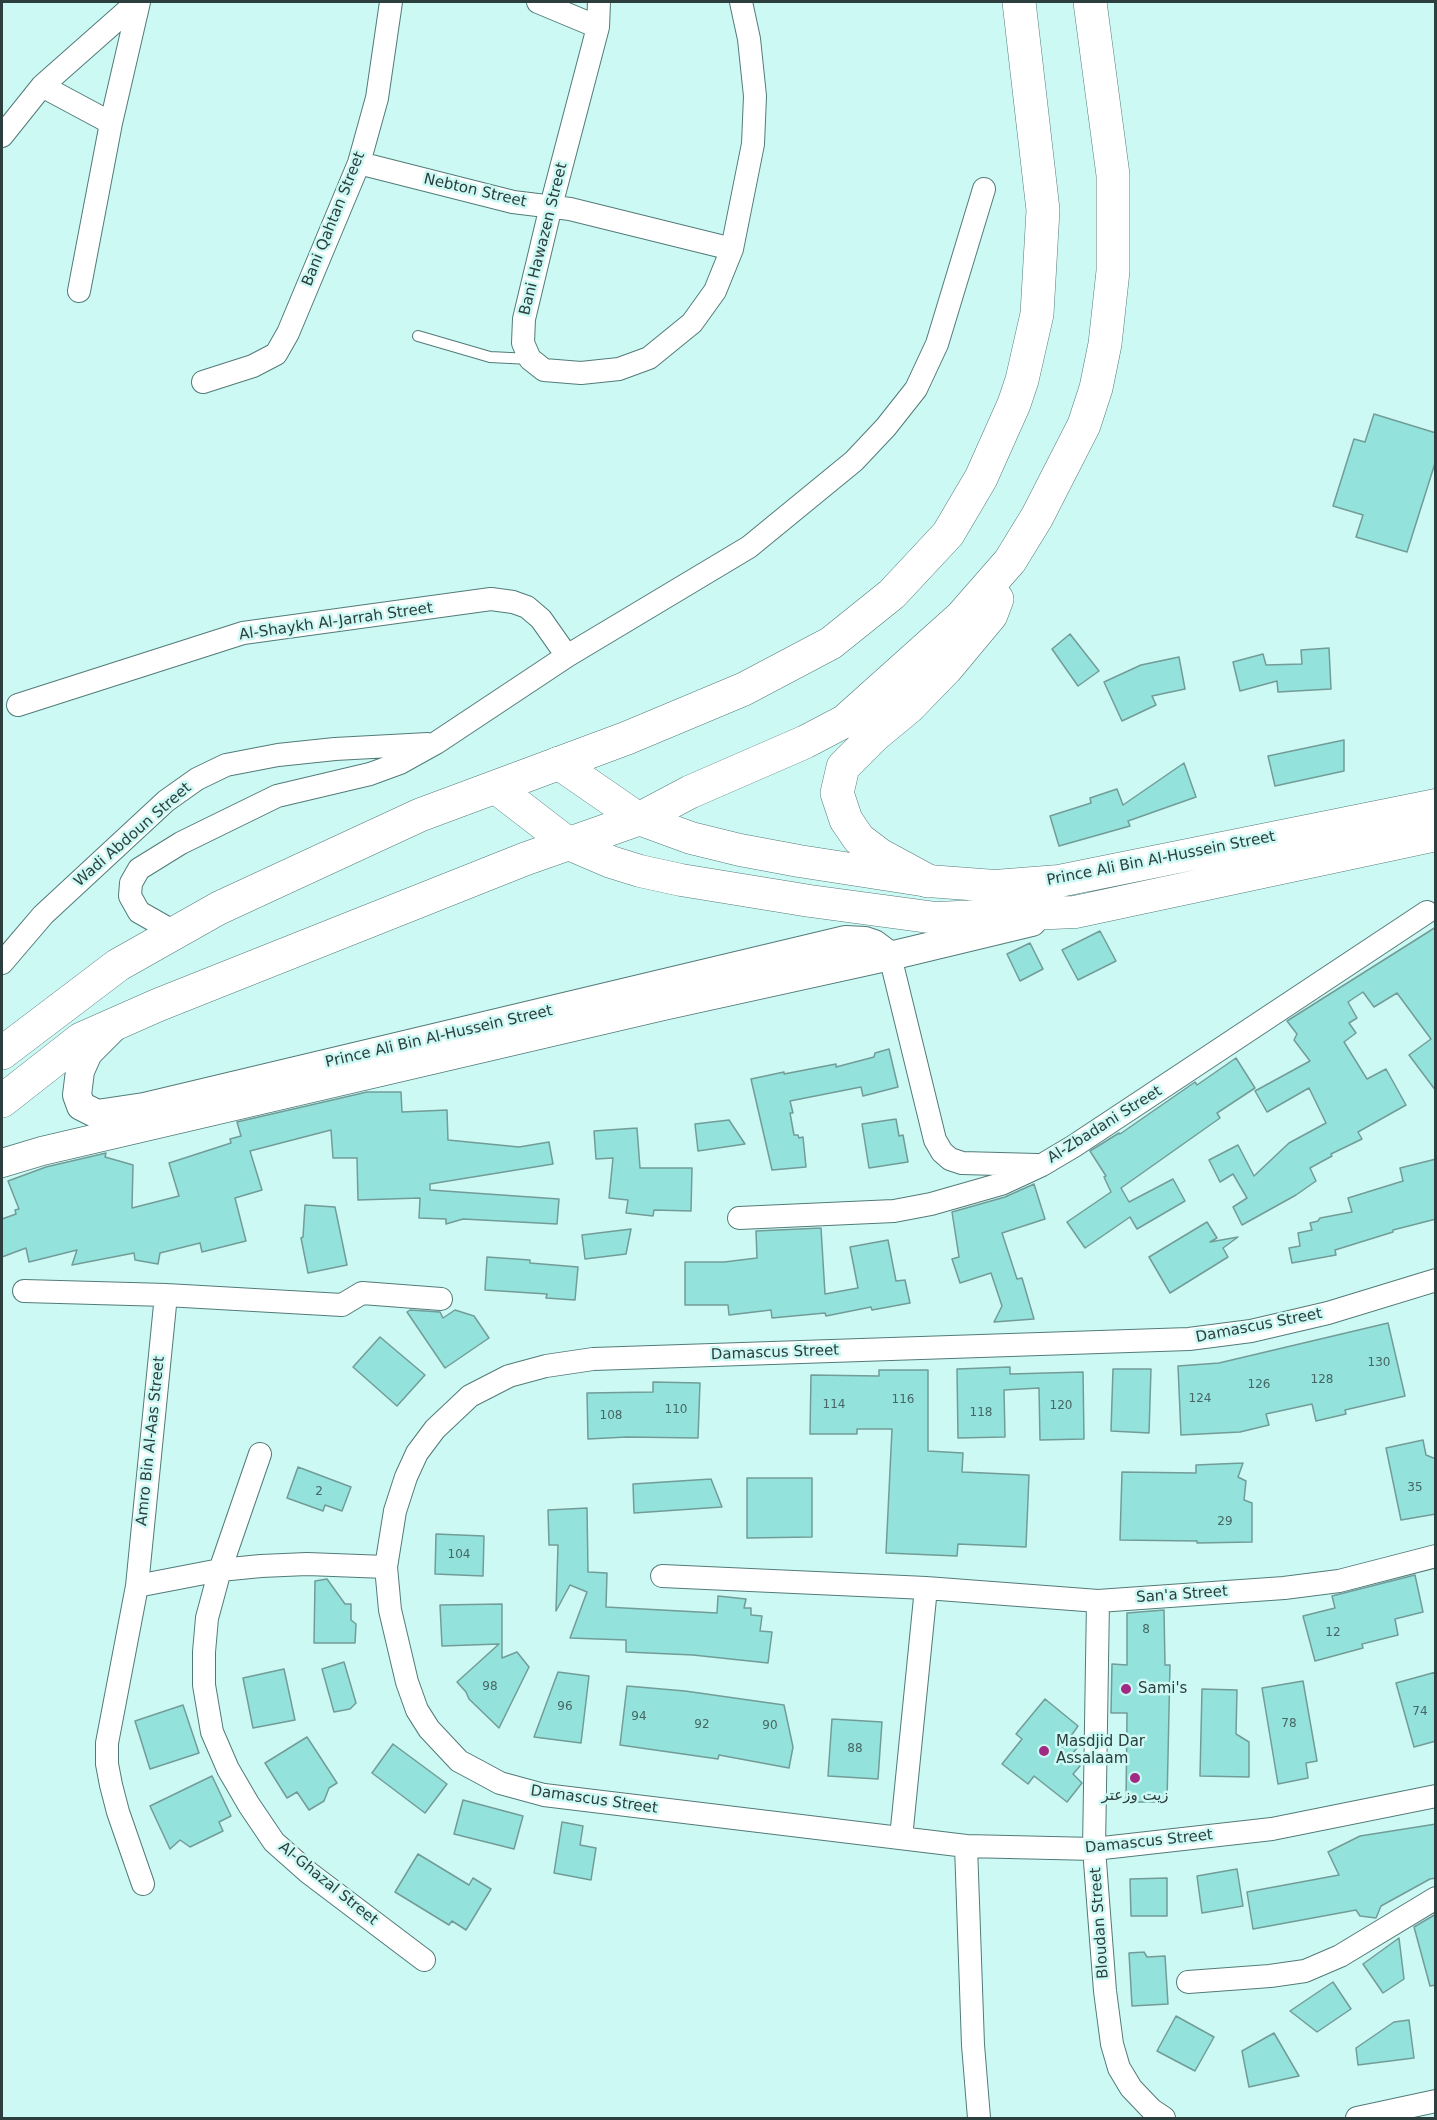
<!DOCTYPE html>
<html>
<head>
<meta charset="utf-8">
<style>
	body { margin:0 }
	#map { position:relative; width:1437px; height:2120px; overflow:hidden; background:#cdf9f5; font-family:"DejaVu Sans",sans-serif }
	canvas { display:block }
	.frame { position:absolute; inset:0; border:3px solid #2c3e3d; pointer-events:none }
</style>
</head>
<body>
<div id="map">
<canvas width="1437" height="2120"></canvas>
<div class="frame"></div>
</div>
<script>
const context = document.querySelector('canvas').getContext('2d');
context.lineJoin = 'round';
function fillPath(path, color) {
  context.fillStyle = color;
  context.fill(path, 'evenodd');
}
function toPath(rows) {
  const path = new Path2D();
  for (const r of rows) {
    path.moveTo(r[0], r[1]);
    for (let i = 2; i < r.length; i += 2) path.lineTo(r[i], r[i + 1]);
  }
  return path;
}
function stroke(path, color, width, dash) {
  context.strokeStyle = color;
  context.lineWidth = width;
  context.lineCap = dash ? 'butt' : 'round';
  context.setLineDash(dash || []);
  context.stroke(path);
}
function drawText(font, color, halo, rows, align = 'center') {
  context.font = font + ' "DejaVu Sans",Vazirmatn,sans-serif';
  context.lineWidth = 5;
  context.setLineDash([]);
  context.textBaseline = 'middle';
  context.strokeStyle = halo;
  context.fillStyle = color;
  for (const [text, x, y, turn = 0] of rows) {
    context.save();
    context.translate(x, y);
    context.rotate((+turn || 0) * Math.PI / 180);
    context.textAlign = isNaN(turn) ? turn : align;
    if (halo) context.strokeText(text, 0, 0);
    context.fillText(text, 0, 0);
    context.restore();
  }
}
const building = toPath([
	[1374,414,1436,433,1436,460,1407,552,1356,537,1363,515,1333,506,1354,439,1365,442,1374,414],
	[1070,634,1099,671,1078,686,1052,649,1070,634],
	[1329,648,1331,689,1278,692,1277,681,1240,691,1233,662,1263,654,1266,665,1302,664,1301,650,1329,648],
	[1179,657,1185,689,1152,696,1156,705,1122,721,1104,682,1141,665,1179,657],
	[1344,740,1344,771,1275,786,1268,756,1344,740],
	[1184,763,1196,797,1128,821,1130,826,1059,846,1050,816,1091,803,1090,798,1117,789,1123,805,1184,763],
	[1436,927,1436,1091,1409,1055,1431,1039,1397,993,1374,1007,1363,992,1348,1002,1357,1018,1349,1023,1356,1033,1344,1042,1367,1079,1386,1069,1406,1105,1358,1132,1362,1139,1331,1154,1332,1156,1310,1168,1316,1181,1296,1195,1242,1225,1233,1207,1247,1198,1233,1174,1220,1182,1209,1160,1238,1145,1254,1176,1289,1143,1326,1123,1309,1088,1267,1112,1255,1091,1310,1061,1294,1040,1297,1034,1287,1021,1436,927],
	[1100,931,1116,961,1078,980,1062,950,1100,931],
	[1030,943,1043,969,1020,981,1007,954,1030,943],
	[889,1049,898,1087,863,1096,861,1087,790,1101,793,1113,790,1113,794,1135,798,1135,799,1138,803,1137,806,1167,772,1170,751,1079,784,1072,784,1074,836,1064,836,1067,874,1057,875,1053,889,1049],
	[1236,1058,1255,1088,1217,1113,1220,1118,1121,1188,1129,1202,1173,1179,1185,1201,1137,1229,1130,1217,1085,1248,1067,1222,1111,1192,1104,1177,1106,1176,1090,1151,1119,1133,1120,1134,1195,1082,1197,1085,1236,1058],
	[367,1092,401,1092,402,1112,447,1110,448,1140,519,1147,549,1142,553,1164,430,1184,430,1190,559,1199,557,1224,463,1219,446,1224,446,1219,419,1218,420,1198,358,1200,357,1158,333,1158,331,1130,250,1151,262,1190,235,1198,246,1241,202,1252,200,1243,160,1253,158,1264,135,1260,134,1253,72,1265,77,1250,29,1262,26,1248,2,1257,2,1219,16,1214,15,1210,19,1209,8,1181,46,1167,106,1153,105,1157,133,1165,132,1208,179,1196,169,1163,231,1143,230,1139,241,1136,237,1122,367,1092],
	[896,1119,899,1136,903,1135,908,1162,869,1168,862,1124,896,1119],
	[729,1120,745,1144,698,1151,695,1124,729,1120],
	[637,1128,640,1168,692,1168,691,1211,654,1210,653,1216,626,1213,628,1200,609,1198,613,1158,596,1159,594,1131,637,1128],
	[1436,1159,1436,1219,1393,1230,1393,1232,1335,1250,1336,1255,1292,1263,1289,1248,1300,1246,1298,1233,1312,1230,1310,1223,1318,1221,1320,1218,1352,1212,1348,1198,1403,1181,1400,1168,1436,1159],
	[1034,1184,1045,1219,1002,1233,1017,1279,1022,1278,1034,1319,994,1322,1002,1306,991,1273,960,1283,952,1259,959,1257,952,1212,1005,1197,1034,1184],
	[305,1205,335,1207,347,1265,308,1273,301,1238,303,1237,305,1205],
	[1207,1222,1217,1238,1210,1242,1238,1237,1223,1248,1228,1257,1170,1293,1149,1257,1207,1222],
	[821,1228,825,1294,858,1288,850,1247,888,1240,896,1281,905,1280,910,1303,872,1310,871,1307,826,1316,825,1313,772,1318,771,1310,729,1315,728,1305,685,1305,685,1262,724,1262,757,1258,756,1231,821,1228],
	[631,1229,626,1254,585,1259,582,1235,631,1229],
	[487,1257,530,1260,530,1263,578,1267,575,1300,546,1298,547,1294,485,1290,487,1257],
	[410,1310,440,1312,443,1318,455,1310,474,1316,489,1338,445,1368,407,1312,410,1310],
	[1388,1323,1405,1396,1345,1410,1346,1414,1316,1421,1312,1404,1266,1414,1269,1425,1240,1432,1181,1435,1178,1366,1219,1363,1388,1323],
	[380,1337,425,1375,397,1406,353,1367,380,1337],
	[1010,1367,1010,1374,1083,1372,1084,1439,1040,1440,1039,1388,1004,1390,1005,1437,958,1438,957,1369,1010,1367],
	[1113,1369,1151,1369,1149,1433,1111,1431,1113,1369],
	[879,1370,928,1370,928,1451,963,1453,962,1472,1029,1475,1026,1547,958,1544,957,1556,886,1553,892,1429,857,1429,857,1434,810,1434,811,1375,879,1376,879,1370],
	[653,1382,700,1383,698,1438,627,1437,588,1439,587,1393,653,1392,653,1382],
	[1423,1440,1426,1455,1436,1459,1436,1514,1401,1520,1386,1448,1423,1440],
	[1243,1463,1238,1477,1246,1481,1244,1500,1252,1503,1252,1542,1197,1543,1197,1541,1120,1540,1122,1472,1196,1473,1196,1465,1243,1463],
	[298,1467,351,1487,342,1511,325,1505,323,1511,287,1498,298,1467],
	[747,1478,812,1478,812,1537,747,1538,747,1478],
	[711,1479,722,1507,634,1513,633,1484,711,1479],
	[587,1508,588,1572,607,1573,606,1607,717,1613,718,1596,746,1599,744,1608,751,1608,751,1615,762,1616,760,1631,772,1632,768,1663,693,1655,626,1652,626,1640,570,1638,587,1592,570,1585,556,1611,558,1545,549,1545,548,1510,587,1508],
	[436,1534,484,1536,483,1576,435,1574,436,1534],
	[1415,1575,1423,1612,1395,1619,1398,1635,1362,1644,1363,1648,1315,1661,1303,1616,1335,1608,1332,1596,1415,1575],
	[327,1579,345,1604,351,1604,351,1620,356,1624,355,1643,314,1643,315,1581,327,1579],
	[502,1604,502,1658,517,1652,529,1667,499,1728,469,1699,466,1692,457,1682,499,1644,442,1646,440,1605,502,1604],
	[1164,1610,1165,1665,1170,1665,1167,1802,1126,1802,1127,1713,1111,1713,1112,1664,1127,1665,1127,1613,1164,1610],
	[344,1662,356,1703,350,1709,334,1712,322,1669,344,1662],
	[284,1669,295,1720,253,1728,243,1678,284,1669],
	[558,1672,589,1676,581,1743,534,1737,558,1672],
	[1436,1672,1436,1741,1414,1747,1396,1683,1436,1672],
	[1303,1681,1317,1761,1306,1763,1308,1778,1278,1784,1262,1688,1303,1681],
	[627,1686,685,1691,784,1705,793,1747,789,1768,719,1755,718,1759,620,1745,627,1686],
	[1202,1689,1237,1690,1236,1734,1249,1742,1249,1777,1200,1776,1202,1689],
	[1045,1699,1078,1726,1071,1736,1081,1743,1069,1758,1080,1766,1073,1774,1082,1783,1067,1802,1034,1776,1028,1784,1002,1764,1022,1739,1016,1734,1045,1699],
	[183,1705,199,1753,150,1769,135,1721,183,1705],
	[832,1719,882,1722,878,1779,828,1776,832,1719],
	[307,1737,337,1783,329,1788,324,1801,309,1810,297,1792,287,1798,265,1763,307,1737],
	[393,1744,447,1784,425,1813,372,1773,393,1744],
	[212,1776,231,1816,219,1822,223,1831,190,1847,180,1840,170,1849,150,1806,212,1776],
	[463,1800,523,1816,514,1849,454,1834,463,1800],
	[562,1822,583,1826,580,1845,596,1848,591,1880,554,1873,562,1822],
	[1436,1824,1436,1878,1430,1879,1381,1906,1376,1918,1360,1916,1356,1910,1253,1929,1247,1892,1339,1875,1328,1852,1360,1836,1436,1824],
	[418,1854,469,1885,473,1878,491,1889,466,1930,452,1921,449,1925,395,1892,418,1854],
	[1237,1869,1243,1906,1202,1913,1197,1876,1237,1869],
	[1167,1878,1167,1916,1131,1916,1130,1879,1167,1878],
	[1436,1914,1436,1985,1430,1986,1414,1927,1436,1914],
	[1399,1938,1404,1979,1383,1993,1363,1964,1399,1938],
	[1144,1952,1147,1957,1165,1956,1168,2004,1132,2006,1129,1953,1144,1952],
	[1333,1982,1351,2009,1317,2032,1290,2011,1333,1982],
	[1176,2016,1214,2037,1195,2071,1157,2051,1176,2016],
	[1409,2020,1414,2058,1358,2065,1356,2048,1394,2022,1409,2020],
	[1274,2033,1299,2076,1249,2087,1242,2051,1274,2033]
]);
fillPath(building, '#94e2dc');
stroke(building, '#729c98', 1.5);
const service = toPath([
	[418,336,490,357,530,359]
]);
const minor = toPath([
	[538,2,598,27],
	[599,2,598,27,551,206,524,319,523,343,530,359,544,370,581,373,619,369,649,358,692,323,715,291,732,249,753,144,755,96,749,39,741,2],
	[42,86,111,123],
	[2,136,42,86,137,2],
	[359,163,513,202,570,209,732,249],
	[79,291,111,123,139,2],
	[203,382,253,366,276,354,288,333,359,163,377,98,391,2],
	[18,705,243,633,491,599,513,602,527,607,541,619,567,656],
	[176,933,139,912,130,896,131,883,139,869,181,843,277,796,370,774,400,763,436,743,567,656,749,547,854,461,886,427,916,389,937,344,984,189],
	[890,956,935,1140,942,1152,950,1159,962,1163,1037,1165],
	[2,963,43,915,166,801,197,779,226,765,278,755,335,749,428,744],
	[739,1218,894,1211,931,1204,1001,1184,1042,1165,1074,1146,1427,912],
	[1436,1280,1328,1313,1251,1331,1189,1339,593,1359,546,1366,509,1376,470,1396,435,1429,417,1453,406,1477,395,1511,386,1567,390,1610,407,1682,417,1710,429,1729,459,1761,476,1770,500,1783,544,1795,966,1846,1094,1849,1272,1829,1436,1796],
	[24,1291,166,1295,342,1305,362,1293,441,1299],
	[260,1454,220,1570,207,1618,204,1652,204,1685,212,1732,228,1769,249,1805,274,1842,309,1873,424,1960],
	[662,1576,926,1588,1098,1601,1284,1588,1339,1581,1436,1556],
	[137,1586,220,1570,261,1566,307,1564,386,1567],
	[1098,1601,1094,1849,1105,1991,1112,2044,1119,2068,1131,2088,1152,2110,1164,2118],
	[901,1838,926,1588],
	[966,1846,973,2045,979,2118],
	[143,1884,118,1812,111,1785,107,1764,107,1743,137,1586,166,1295],
	[1188,1982,1270,1976,1305,1971,1340,1956,1436,1898],
	[1357,2118,1436,2101]
]);
const tertiary = toPath([
	[114,1027,88,1053,80,1071,77,1095,81,1106,97,1114,144,1107,845,940,865,941,874,944,890,956],
	[2,1163,42,1151,663,1006,890,956,1032,922]
]);
const secondary = toPath([
	[558,763,639,819,691,838,740,850,799,861,928,881,995,886,1059,881,1436,805],
	[495,787,569,844,611,862,640,871,681,880,810,901,936,918,1075,912,1436,835]
]);
const primary = toPath([
	[928,881,880,855,859,839,846,820,837,793,843,767,874,736,909,707,946,669,991,615,997,599],
	[2,1053,118,965,219,908,420,815,627,738,744,689,831,643,892,594,948,534,981,478,1014,404,1022,380,1037,314,1043,210,1019,2],
	[2,1101,81,1039,158,1005,525,859,639,819,690,792,805,742,845,721,961,617,1010,561,1037,517,1084,425,1096,388,1105,344,1113,271,1113,175,1090,2]
]);
stroke(service, '#527b78', 12);
stroke(minor, '#527b78', 24);
stroke(tertiary, '#527b78', 30);
stroke(secondary, '#527b78', 33);
stroke(primary, '#527b78', 34);
stroke(service, '#fff', 10);
stroke(minor, '#fff', 22);
stroke(tertiary, '#fff', 28);
stroke(secondary, '#fff', 32);
stroke(primary, '#fff', 33);
for (const [x, y, r, color] of [
	[1126,1689,6,"#a12a83"],
	[1044,1751,6,"#a12a83"],
	[1135,1778,6,"#a12a83"]
]) {
  const dot = new Path2D();
  dot.arc(x, y, r, 0, 2 * Math.PI);
  context.fillStyle = color;
  context.fill(dot);
  stroke(dot, '#cdf9f5', 2);
}
drawText('12px', '#466765', null, [
	["130",1379,1363],
	["128",1322,1380],
	["126",1259,1385],
	["124",1200,1399],
	["116",903,1400],
	["114",834,1405],
	["120",1061,1406],
	["110",676,1410],
	["118",981,1413],
	["108",611,1416],
	["35",1415,1488],
	["2",319,1492],
	["29",1225,1522],
	["104",459,1555],
	["8",1146,1630],
	["12",1333,1633],
	["98",490,1687],
	["96",565,1707],
	["74",1420,1712],
	["94",639,1717],
	["78",1289,1724],
	["92",702,1725],
	["90",770,1726],
	["88",855,1749]
]);
drawText('15px', '#2c3e3d', '#cdf9f5', [
	["Nebton Street",475,191,13],
	["Bani Qahtan Street",334,219,-68],
	["Bani Hawazen Street",544,239,-76],
	["Al-Shaykh Al-Jarrah Street",336,622,-8],
	["Wadi Abdoun Street",133,835,-41],
	["Prince Ali Bin Al-Hussein Street",1161,859,-11],
	["Prince Ali Bin Al-Hussein Street",439,1037,-13],
	["Al-Zbadani Street",1105,1125,-32],
	["Damascus Street",1259,1326,-11],
	["Damascus Street",775,1353,-2],
	["Amro Bin Al-Aas Street",151,1441,-84],
	["San'a Street",1182,1595,-4],
	["Damascus Street",594,1800,8],
	["Damascus Street",1149,1842,-6],
	["Al-Ghazal Street",328,1884,39],
	["Bloudan Street",1100,1923,-94]
]);
drawText('15px', '#2c3e3d', '#cdf9f5', [
	["Sami's",1138,1689],
	["Masdjid Dar",1056,1742],
	["Assalaam",1056,1759],
	["زيت وزعتر",1135,1796,"center"]
], 'left');
</script>
</body>
</html>
